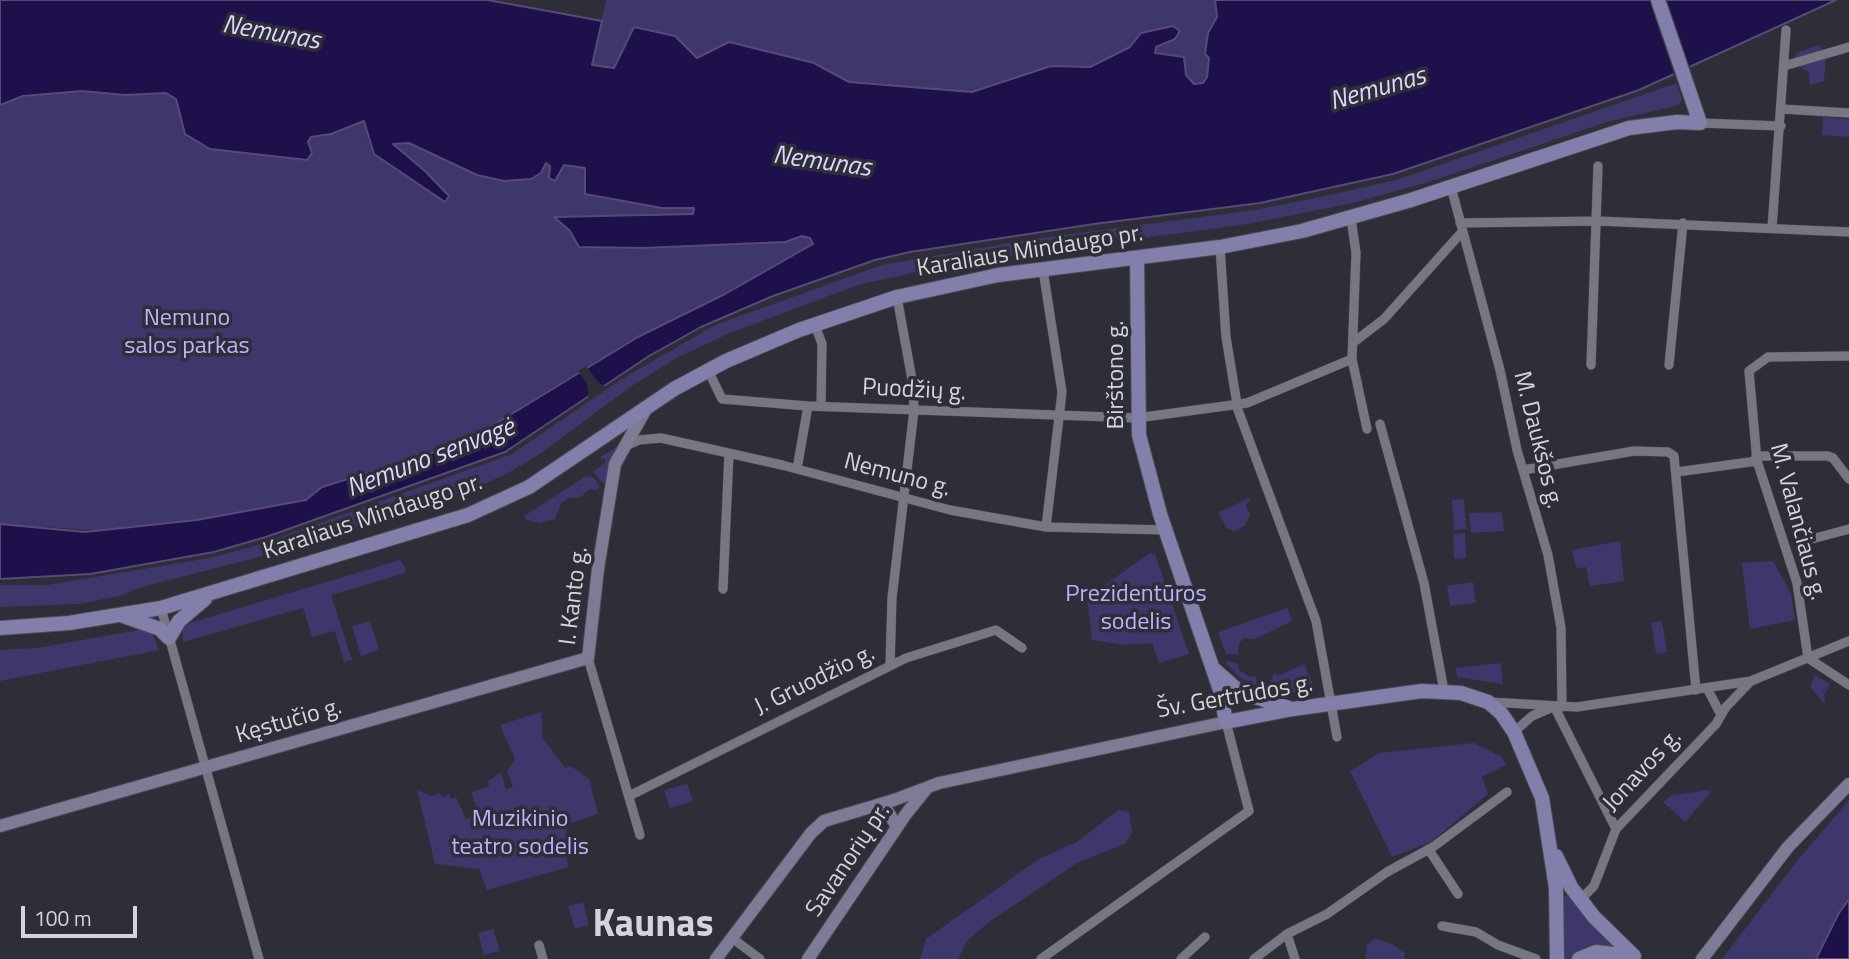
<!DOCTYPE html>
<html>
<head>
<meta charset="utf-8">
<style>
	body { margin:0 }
	#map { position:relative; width:1849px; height:959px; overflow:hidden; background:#2e2e38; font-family:"Titillium Web",sans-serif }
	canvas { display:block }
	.scale { position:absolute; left:21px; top:906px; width:116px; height:32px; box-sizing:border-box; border:4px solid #d4d4da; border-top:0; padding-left:9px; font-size:21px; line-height:24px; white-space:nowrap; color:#d4d4da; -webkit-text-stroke:5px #2e2e38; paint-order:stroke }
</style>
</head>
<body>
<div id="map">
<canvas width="1849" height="959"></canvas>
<div class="scale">100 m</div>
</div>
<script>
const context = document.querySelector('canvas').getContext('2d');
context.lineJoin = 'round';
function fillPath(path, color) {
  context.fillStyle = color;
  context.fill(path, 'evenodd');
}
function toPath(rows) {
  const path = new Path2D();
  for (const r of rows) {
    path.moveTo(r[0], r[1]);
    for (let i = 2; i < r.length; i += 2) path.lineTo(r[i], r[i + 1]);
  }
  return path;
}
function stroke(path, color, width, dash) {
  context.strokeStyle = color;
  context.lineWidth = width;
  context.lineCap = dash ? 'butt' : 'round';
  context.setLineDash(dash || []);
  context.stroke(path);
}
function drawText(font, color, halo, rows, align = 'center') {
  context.font = font + ' "Titillium Web",sans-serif';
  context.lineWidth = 7;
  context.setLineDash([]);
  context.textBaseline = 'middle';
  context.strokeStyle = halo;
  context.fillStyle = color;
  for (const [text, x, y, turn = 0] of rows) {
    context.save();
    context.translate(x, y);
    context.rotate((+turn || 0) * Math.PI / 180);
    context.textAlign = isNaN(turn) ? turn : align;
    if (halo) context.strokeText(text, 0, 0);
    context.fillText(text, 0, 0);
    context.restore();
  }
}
fillPath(toPath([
	[606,0,1215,0,1217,17,1208,33,1205,53,1209,58,1207,77,1203,83,1194,84,1155,53,1156,47,1141,33,1130,47,1090,67,1051,66,972,92,849,82,814,63,697,58,675,36,614,68,592,64],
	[1819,45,1826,56,1824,81,1810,85,1809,72,1789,62,1799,52],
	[1677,83,1682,99,1679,105,1607,122,1432,181,1353,203,1247,224,1136,239,1135,235,1095,241,1095,245,957,263,858,285,730,333,678,357,633,385,537,456,508,473,471,490,263,556,138,588,120,596,79,604,0,607,0,585,47,585,209,558,255,546,512,454,617,382,715,325,882,265,1033,239,1255,210,1326,196,1399,179],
	[82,91,125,95,166,93,176,99,185,134,210,149,239,152,308,142,311,137,331,134,364,121,368,141,425,171,392,144,409,143,477,175,546,163,586,168,585,194,662,208,694,208,694,214,555,218,570,231,580,247,642,248,785,242,802,236,810,238,813,245,725,294,638,337,464,443,322,487,306,500,197,520,106,531,0,524,0,105,23,96],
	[1823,117,1849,119,1849,137,1822,135],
	[618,446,612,456,607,484,604,484,593,472,605,463,605,459,599,458],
	[586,476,594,478,600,486,597,490,590,489,581,497,569,498,561,504,555,519,540,523,527,520,524,516],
	[1251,497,1246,506,1250,515,1245,526,1235,531,1227,528,1218,513],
	[1464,499,1466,529,1454,530,1452,500],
	[1502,512,1504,531,1471,533,1469,513],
	[1465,533,1466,558,1454,559,1453,534],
	[1620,541,1624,581,1590,586,1586,567,1576,568,1572,550],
	[1150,553,1155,554,1189,654,1159,663,1152,643,1124,645,1092,640,1087,597,1092,594,1096,598,1103,593,1102,587],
	[400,560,405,567,405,573,331,595,352,660,344,662,335,631,312,637,303,608,183,642,183,625],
	[1773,561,1791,593,1795,620,1750,629,1742,563],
	[1473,582,1476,603,1450,606,1447,586],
	[1287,608,1292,621,1255,639,1244,638,1239,643,1238,654,1226,654,1218,632],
	[370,621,379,650,361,656,352,626],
	[1662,621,1667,652,1656,654,1651,623],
	[150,628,159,650,0,681,0,650,37,648],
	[1228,661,1238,664,1239,670,1251,677,1256,676,1257,687,1239,677,1225,662],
	[1501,663,1503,684,1457,677,1456,668],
	[1304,664,1316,690,1285,694,1266,691,1274,673,1278,676],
	[1815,675,1830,684,1824,695,1825,704,1810,687],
	[541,712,543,738,565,768,571,766,589,779,598,814,567,824,564,848,569,867,487,890,479,869,435,864,417,790,432,796,440,793,442,797,449,794,451,799,456,797,466,819,479,815,471,792,489,787,488,781,501,772,506,789,513,787,507,771,515,759,500,725],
	[1474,743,1502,757,1506,765,1482,777,1488,794,1431,842,1392,857,1350,771,1379,753],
	[687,784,693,801,670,808,664,790],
	[1709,790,1711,792,1685,822,1663,802,1672,795],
	[1849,800,1849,899,1816,959,1722,959,1797,861],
	[1118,810,1129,812,1132,832,1126,843,1075,864,990,921,967,941,958,959,920,959,926,939,1039,859,1077,842],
	[1569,895,1593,923,1621,947,1593,948,1570,959,1563,959,1561,898],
	[583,902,589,925,575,929,568,906],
	[493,929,500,951,484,955,478,933],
	[1375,939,1392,944,1405,953,1404,959,1365,959,1367,944]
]), '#3e376b');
const water = toPath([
	[0,0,488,0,602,21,592,65,614,68,634,27,675,36,697,58,729,42,814,63,849,82,972,92,1051,66,1090,67,1130,47,1141,33,1173,26,1180,31,1175,39,1156,47,1155,53,1184,57,1186,75,1194,84,1203,83,1207,77,1209,58,1205,54,1208,33,1217,17,1215,0,1836,0,1639,90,1393,174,1260,203,1094,224,910,252,875,260,773,296,701,327,649,356,505,452,266,537,214,552,90,574,0,579,0,524,85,532,197,520,306,500,322,487,464,443,638,337,725,294,813,244,810,238,802,236,785,242,642,248,579,247,570,231,554,217,693,214,694,208,662,208,585,194,585,168,564,165,555,181,549,178,550,166,546,163,541,173,531,179,504,181,477,175,409,143,393,144,425,171,449,196,445,202,374,154,364,121,331,134,311,137,308,142,312,153,307,160,210,149,185,134,176,99,166,93,125,95,82,91,23,96,0,105,0,0],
	[1849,899,1849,959,1816,959,1839,913,1849,899]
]);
fillPath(water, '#1e104a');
stroke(water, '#554b75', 2);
fillPath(toPath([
	[1649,0,1667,0,1691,70,1675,78],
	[586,366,599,383,608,388,589,401,587,384,578,371]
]), '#2e2e38');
const street = toPath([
	[1784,66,1849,47],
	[1782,109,1849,113],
	[1700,123,1781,126],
	[1451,187,1500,370,1517,450,1548,555,1561,628,1562,707],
	[1351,218,1356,253,1352,359,1367,429],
	[1460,223,1598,221,1849,232],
	[1772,228,1786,30],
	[1220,247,1226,337,1238,410,1316,621,1337,737],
	[1043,270,1062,392,1046,527],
	[815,325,822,344,821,406],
	[1354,342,1384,319,1462,232],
	[1591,365,1598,166],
	[1669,365,1683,223],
	[708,370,722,399,808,406,1137,418,1247,403,1352,359],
	[1380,424,1424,583,1444,691],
	[626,446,639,440,661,438,782,465,950,510,1046,527,1165,530],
	[1756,456,1828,456,1833,458,1849,479],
	[797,469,808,406],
	[1523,470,1634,451,1668,452,1674,456,1696,690],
	[1677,472,1757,461],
	[1808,540,1849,529],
	[723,589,729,453],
	[161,608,259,959],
	[588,658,640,835],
	[1808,658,1797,583,1757,461,1749,371,1768,357,1849,356],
	[1808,658,1849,685],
	[890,666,892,598,914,410,913,385,897,297],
	[1707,688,1721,715],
	[1490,702,1577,707,1751,681,1849,641],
	[1554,706,1616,829],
	[1514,732,1532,716,1553,707],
	[629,796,906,658,996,630,1022,648],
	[1429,850,1458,894],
	[1581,899,1594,886,1616,829,1716,724,1726,707,1750,682],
	[1442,926,1476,932,1498,945,1536,959],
	[1287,934,1295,959],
	[732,938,760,959],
	[539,945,543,959],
	[1041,959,1249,811,1226,722],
	[1181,959,1205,937],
	[1254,959,1287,934,1327,914,1387,872,1433,847,1507,792]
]);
const secondary = toPath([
	[877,805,887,810,897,827],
	[0,826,588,658,598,569,615,464,646,409],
	[716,959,811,833,824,821,894,800,939,783,1226,722],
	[808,959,906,814,927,788],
	[1702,959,1788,847,1849,784]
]);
const primary = toPath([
	[1137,258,1139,435,1160,514,1220,690,1226,722,1293,709,1422,691,1461,693,1488,702,1501,713,1514,732,1542,798,1556,888,1557,959],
	[123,616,160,629,169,638,179,621,205,599],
	[0,628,69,623,161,608,468,515,529,487,674,389,726,361,799,330,897,297,998,275,1220,247,1302,231,1411,200,1629,128,1677,122,1700,123,1658,0],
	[1215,670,1240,692,1289,708],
	[1556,856,1571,887,1594,917,1634,956],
	[1579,959,1596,952,1631,956]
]);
stroke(street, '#4c4b53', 10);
stroke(secondary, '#4c4b53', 14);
stroke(primary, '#4c4b53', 16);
stroke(street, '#777783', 9);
stroke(secondary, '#7d7b96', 12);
stroke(primary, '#827faa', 14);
drawText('24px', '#d4d4da', '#2e2e38', [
	["Karaliaus Mindaugo pr.",1030,252,-9],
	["Birštono g.",1117,375,-90],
	["Puodžių g.",914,391,3],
	["M. Daukšos g.",1537,440,76],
	["Nemuno g.",897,476,15],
	["Karaliaus Mindaugo pr.",373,518,-18],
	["M. Valančiaus g.",1797,522,75],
	["I. Kanto g.",575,596,-83],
	["J. Gruodžio g.",815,681,-26],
	["Šv. Gertrūdos g.",1235,698,-10],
	["Kęstučio g.",289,722,-16],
	["Jonavos g.",1643,771,-47],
	["Savanorių pr.",849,861,-56]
]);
drawText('24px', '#bab4fe', '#2e2e38', [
	["Nemuno",187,319],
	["salos parkas",187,347],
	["Prezidentūros",1136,595],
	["sodelis",1136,623],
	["Muzikinio",520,820],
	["teatro sodelis",520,848]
]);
drawText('italic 26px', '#dad8fe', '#2e2e38', [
	["Nemunas",271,34,10],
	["Nemunas",1378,90,-16],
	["Nemunas",822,163,8],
	["Nemuno senvagė",431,459,-21]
]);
drawText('bold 38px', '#d4d4da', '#2e2e38', [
	["Kaunas",653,927]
]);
</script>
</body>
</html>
